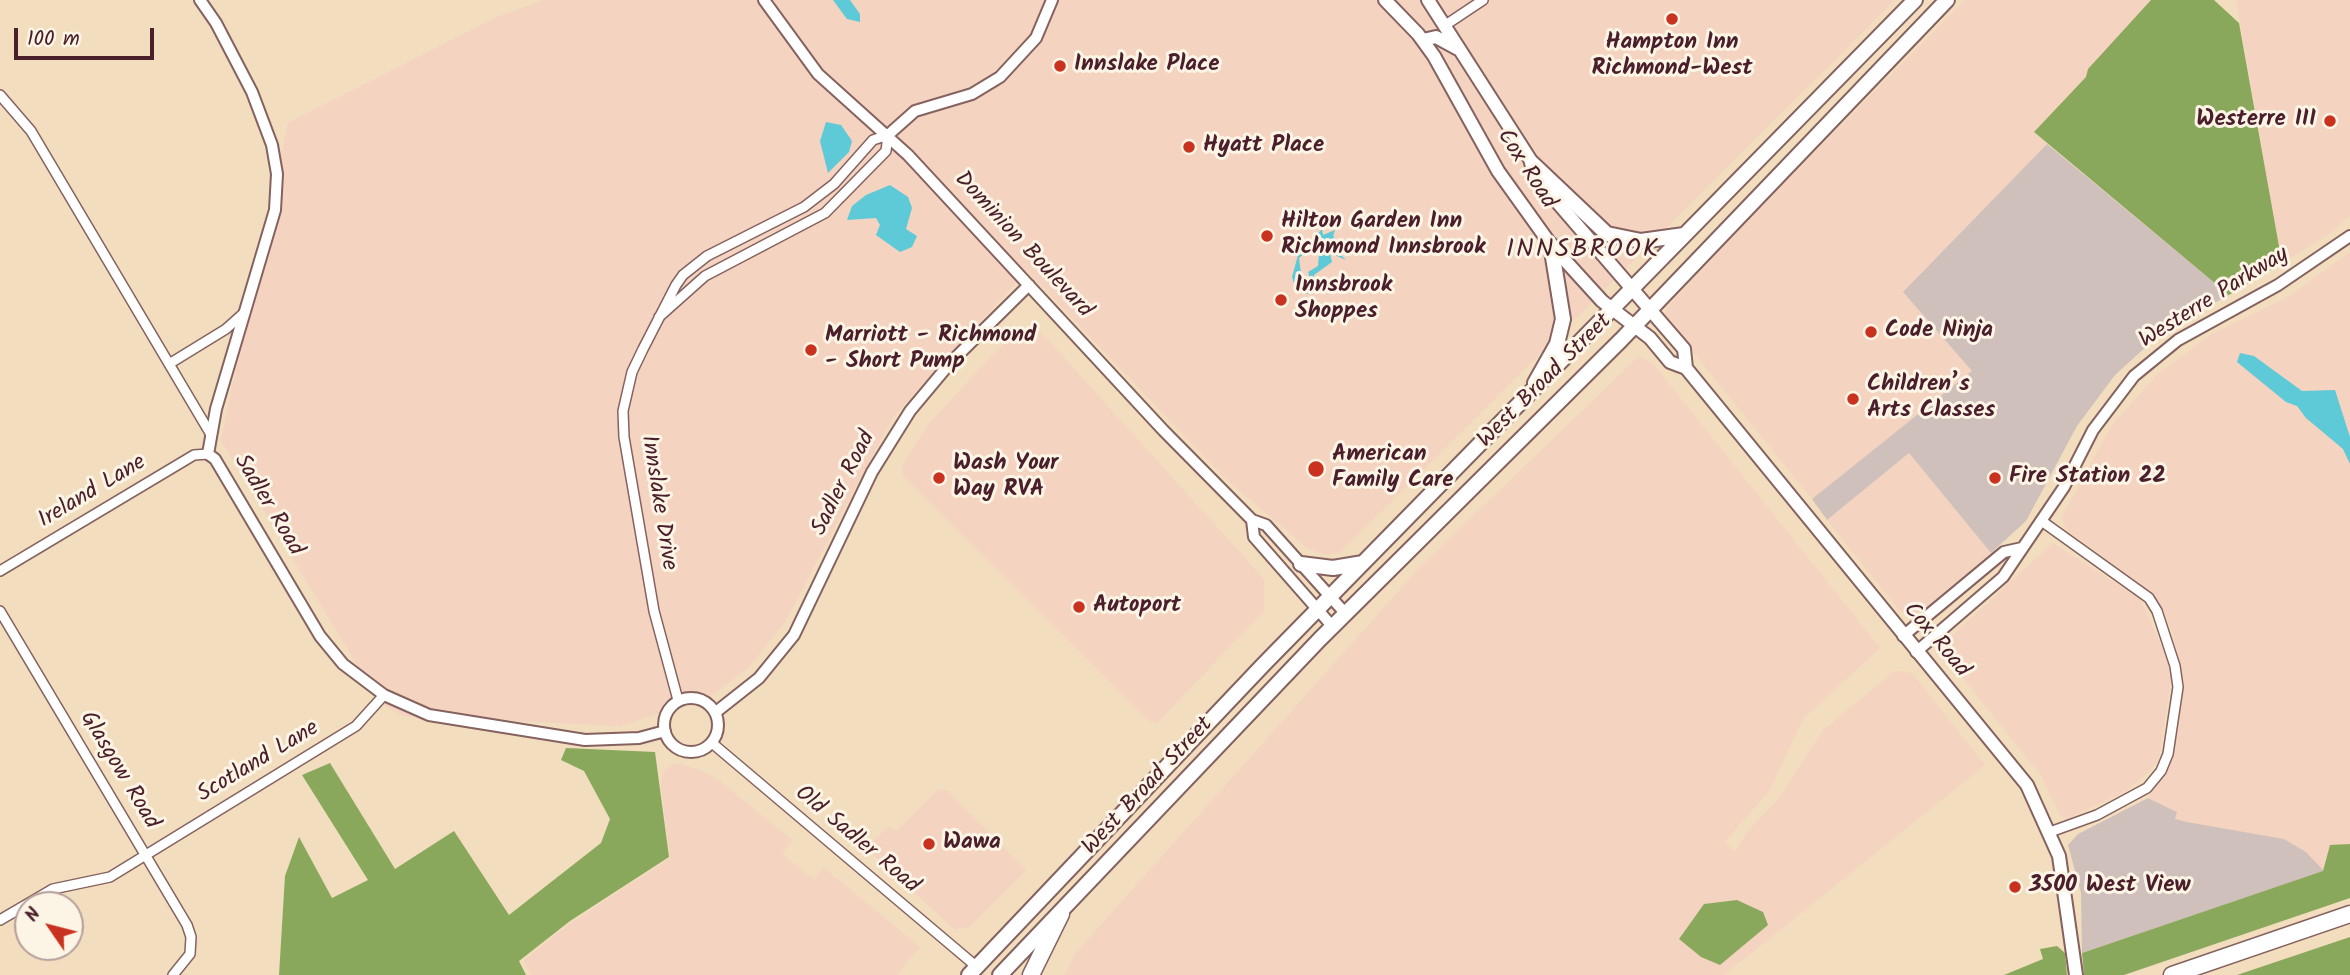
<!DOCTYPE html>
<html>
<head>
<meta charset="utf-8">
<style>
	body { margin:0 }
	#map { position:relative; width:2350px; height:975px; overflow:hidden; background:#f2ddbf; font-family:Kalam,sans-serif }
	canvas { display:block }
	.north { position:absolute; left:14px; top:891px; width:70px; height:70px; box-sizing:border-box; background:#fcf5e5; border:2px solid #b59f9b; border-radius:50%; rotate:305deg; font-size:19px; font-weight:700; line-height:28px; text-align:center; color:#4a1f2b }
	.north::after { content:''; display:block; margin:auto; width:24px; height:32px; background:#c8321e; clip-path:polygon(50% 0,100% 100%,50% 72%,0 100%) }
	.scale { position:absolute; left:14px; top:28px; width:140px; height:32px; box-sizing:border-box; border:4px solid #4a1f2b; border-top:0; padding-left:9px; font-size:21px; line-height:24px; white-space:nowrap; color:#4a1f2b; -webkit-text-stroke:5px #fcf5e5; paint-order:stroke }
</style>
</head>
<body>
<div id="map">
<canvas width="2350" height="975"></canvas>
<div class="north">N</div>
<div class="scale">100 m</div>
</div>
<script>
const context = document.querySelector('canvas').getContext('2d');
context.lineJoin = 'round';
function fillPath(path, color) {
  context.fillStyle = color;
  context.fill(path, 'evenodd');
}
function toPath(rows) {
  const path = new Path2D();
  for (const r of rows) {
    if (r.length === 3) {
      path.moveTo(r[0] + r[2], r[1]);
      path.arc(r[0], r[1], r[2], 0, 2 * Math.PI);
      continue;
    }
    path.moveTo(r[0], r[1]);
    for (let i = 2; i < r.length; i += 2) path.lineTo(r[i], r[i + 1]);
  }
  return path;
}
function stroke(path, color, width, dash) {
  context.strokeStyle = color;
  context.lineWidth = width;
  context.lineCap = dash ? 'butt' : 'round';
  context.setLineDash(dash || []);
  context.stroke(path);
}
function drawText(font, color, halo, rows, align = 'center') {
  context.font = font + ' Kalam,sans-serif';
  context.lineWidth = 6;
  context.setLineDash([]);
  context.textBaseline = 'middle';
  context.strokeStyle = halo;
  context.fillStyle = color;
  for (const [text, x, y, turn = 0] of rows) {
    context.save();
    context.translate(x, y);
    context.rotate((+turn || 0) * Math.PI / 180);
    context.textAlign = isNaN(turn) ? turn : align;
    if (halo) context.strokeText(text, 0, 0);
    context.fillText(text, 0, 0);
    context.restore();
  }
}
fillPath(toPath([
	[544,0,1895,0,1340,553,1325,555,1307,548,1224,477,1027,271,893,417,785,622,749,667,708,698,620,726,402,716,380,703,221,440,288,123,497,17],
	[1965,0,2160,0,2034,132,2047,144,1903,292,1972,371,1812,499,1667,320,1665,313,1669,305,1779,188],
	[2236,0,2350,0,2350,216,2326,236,2282,263],
	[2350,252,2350,844,2330,846,2324,871,2306,852,2284,839,2187,822,2175,819,2176,811,2148,798,2174,753,2182,690,2174,637,2164,612,2150,592,2066,529,2062,517,2111,426,2159,373,2212,334,2288,297],
	[1040,331,1264,579,1264,611,1157,723,1149,721,904,477,901,468,927,426,1012,334],
	[1639,356,1653,364,1880,648,1803,719,1770,790,1725,842,1735,852,1748,831,1780,797,1823,730,1895,671,1912,673,1985,765,1724,975,1065,975,1074,955,1420,567],
	[1909,453,1991,553,1921,611,1911,615,1900,611,1827,520],
	[2053,543,2140,599,2167,658,2171,679,2159,758,2151,770,2126,791,2067,819,2060,815,2042,777,1948,659,1944,649,1944,643],
	[675,763,701,770,721,782,792,840,782,854,814,880,824,868,920,947,897,975,531,975,524,960,571,923,670,858,661,786,663,772],
	[939,789,947,790,1026,870,969,927,954,929,866,848,888,827,897,831]
]), '#f4d3c0');
fillPath(toPath([
	[2047,144,2229,295,2160,334,2115,375,2077,426,2026,521,1991,553,1909,453,1827,520,1812,499,1972,371,1903,292],
	[2148,798,2177,812,2175,819,2187,822,2284,839,2306,852,2324,871,2082,953,2081,893,2068,845,2078,834]
]), '#d0c0bc');
fillPath(toPath([
	[2151,0,2214,0,2239,23,2282,263,2229,295,2034,132,2086,77,2088,69],
	[566,748,655,752,669,857,570,921,519,961,526,975,279,975,285,876,299,837,332,898,368,880,302,775,330,763,395,869,454,831,509,915,601,843,610,819,584,771,561,760],
	[2350,844,2350,898,2124,975,2084,975,2082,953,2323,871,2330,845],
	[1737,900,1763,912,1768,925,1720,965,1701,957,1679,939,1704,904],
	[2350,937,2350,975,2237,975],
	[2057,946,2065,953,2067,975,2004,975,2043,959,2040,949]
]), '#8aa85b');
fillPath(toPath([
	[833,0,850,0,860,14,860,22,847,19],
	[826,122,841,125,852,141,849,152,828,173,820,141],
	[890,185,908,197,912,208,906,229,917,236,912,247,900,252,876,235,880,225,876,218,847,220,852,206,866,195],
	[1322,229,1323,235,1335,230,1333,236,1336,239,1331,245,1346,260,1330,253,1332,262,1314,275,1315,285,1309,294,1305,294,1300,290,1307,292,1313,286,1308,272,1318,266,1319,254,1304,254,1299,258,1301,273,1296,276,1295,287,1292,277,1298,255,1314,249,1313,238],
	[2240,353,2254,356,2302,391,2335,390,2350,437,2350,464,2343,449,2306,418,2297,406,2286,402,2237,362]
]), '#5ec9d7');
const minor = toPath([
	[1444,26,1483,0],
	[0,95,31,131,210,433],
	[659,317,705,276,825,213,886,151,888,135,873,140,834,184,804,207,707,256,683,275,676,285,643,349,632,372,623,411,624,437,654,611,678,700],
	[169,364,226,329,245,312],
	[2043,522,2149,598,2157,611,2175,666,2178,687,2168,754,2161,771,2147,788,2097,815,2050,832],
	[0,571,194,455,208,454],
	[0,611,187,925,191,937,190,954,173,975],
	[712,743,977,967],
	[0,920,53,889,110,877,356,726,384,695]
]);
const tertiary = toPath([
	[200,0,216,23,252,92,272,145,277,174,275,210,216,409,208,454,215,459,320,636,343,664,384,695,429,715,585,740,639,738,665,731],
	[764,0,818,74,908,155,1163,430,1252,520,1266,525,1345,613],
	[888,135,915,111,972,94,1000,77,1036,38,1052,0],
	[1252,520,1254,537,1332,626],
	[1903,636,2004,552,2022,548],
	[1916,652,2003,577,2064,487,2093,430,2134,376,2178,340,2278,285,2350,236],
	[691,725,27],
	[716,712,759,678,794,635,872,472,910,411,951,362,1029,285]
]);
const secondary = toPath([
	[1385,0,1418,34,1434,56,1498,171,1551,245,1602,301,1650,338,1670,362,1686,368,2027,785,2059,856,2076,975],
	[1428,0,1558,203,1684,349,1686,368],
	[1423,40,1436,37,1458,49]
]);
const primary = toPath([
	[1532,163,1607,234,1641,241,1684,235],
	[1535,383,1557,344,1563,319,1551,245],
	[1301,564,1333,568,1363,563],
	[969,975,1264,664,1915,0],
	[1000,975,1320,639,1621,340,1947,0]
]);
const motorway = toPath([
	[1031,975,1061,914],
	[2172,975,2350,914]
]);
stroke(minor, '#85625f', 12);
stroke(tertiary, '#85625f', 14);
stroke(secondary, '#85625f', 16);
stroke(primary, '#85625f', 18);
stroke(motorway, '#85625f', 19);
stroke(minor, '#fff', 9);
stroke(tertiary, '#fff', 10);
stroke(secondary, '#fff', 12);
stroke(primary, '#fff', 14);
stroke(motorway, '#fff', 16);
for (const [x, y, r, color] of [
	[1672,19,7,"#c8321e"],
	[1060,66,7,"#c8321e"],
	[2330,121,7,"#c8321e"],
	[1189,147,7,"#c8321e"],
	[1267,236,7,"#c8321e"],
	[1281,300,7,"#c8321e"],
	[1871,332,7,"#c8321e"],
	[811,350,7,"#c8321e"],
	[1853,399,7,"#c8321e"],
	[1316,469,9,"#c8321e"],
	[939,478,7,"#c8321e"],
	[1995,478,7,"#c8321e"],
	[1079,607,7,"#c8321e"],
	[929,844,7,"#c8321e"],
	[2015,887,7,"#c8321e"]
]) {
  const dot = new Path2D();
  dot.arc(x, y, r, 0, 2 * Math.PI);
  context.fillStyle = color;
  context.fill(dot);
  stroke(dot, '#fcf5e5', 2.5);
}
drawText('bold 23px', '#4a1f2b', '#fcf5e5', [
	["Hampton Inn",1672,44,"center"],
	["Richmond-West",1672,70,"center"],
	["Innslake Place",1074,66],
	["Westerre III",2316,121,"right"],
	["Hyatt Place",1203,147],
	["Hilton Garden Inn",1281,223],
	["Richmond Innsbrook",1281,249],
	["Innsbrook",1295,287],
	["Shoppes",1295,313],
	["Code Ninja",1885,332],
	["Marriott - Richmond",825,337],
	["- Short Pump",825,363],
	["Children’s",1867,386],
	["Arts Classes",1867,412],
	["American",1332,456],
	["Family Care",1332,482],
	["Wash Your",953,465],
	["Way RVA",953,491],
	["Fire Station 22",2009,478],
	["Autoport",1093,607],
	["Wawa",943,844],
	["3500 West View",2029,887]
], 'left');
drawText('23px', '#4a1f2b', '#fcf5e5', [
	["Cox Road",1525,170,57],
	["Dominion Boulevard",1022,246,47],
	["Westerre Parkway",2215,299,-32],
	["West Broad Street",1546,382,-45],
	["Sadler Road",845,484,-63],
	["Ireland Lane",93,493,-31],
	["Innslake Drive",657,503,81],
	["Sadler Road",267,506,59],
	["Cox Road",1935,641,50],
	["Scotland Lane",259,763,-31],
	["Glasgow Road",118,771,59],
	["West Broad Street",1149,787,-47],
	["Old Sadler Road",856,841,40]
]);
context.letterSpacing = '2px';
drawText('26px', '#4a1f2b', '#fcf5e5', [
	["INNSBROOK",1583,252]
]);
context.letterSpacing = '0px';
</script>
</body>
</html>
